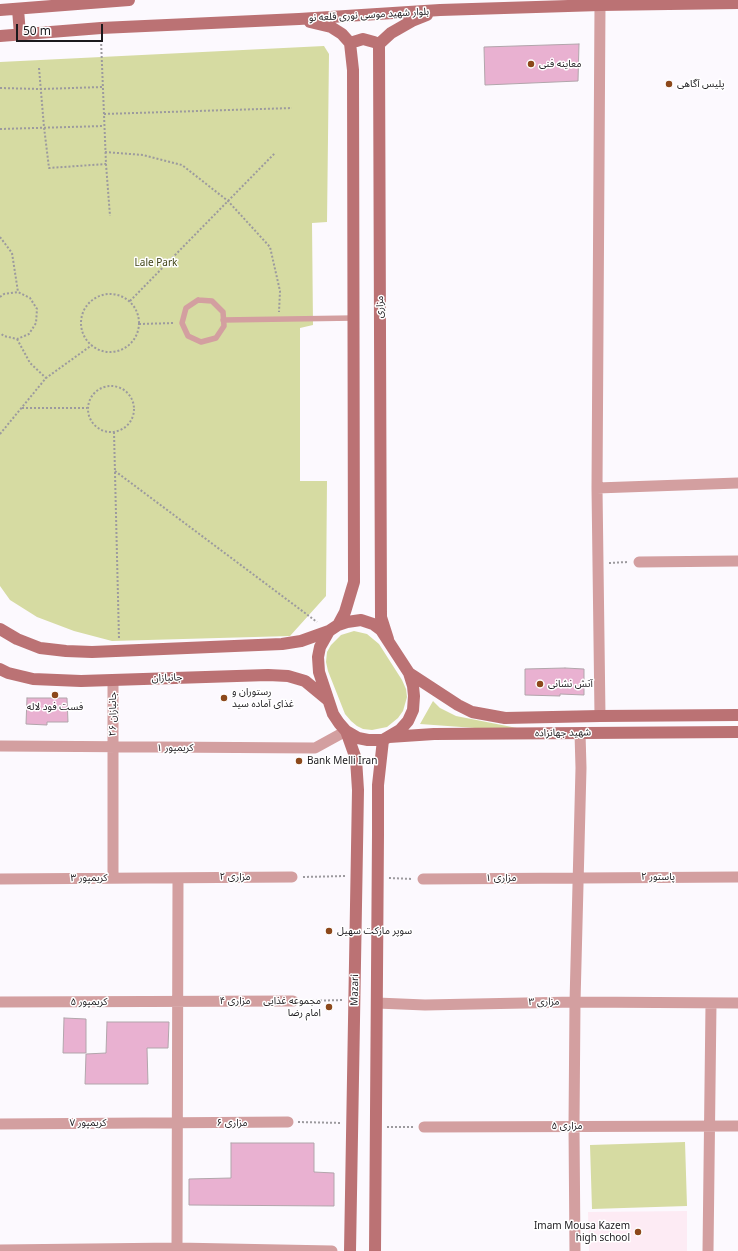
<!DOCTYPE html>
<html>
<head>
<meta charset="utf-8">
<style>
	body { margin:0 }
	#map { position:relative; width:738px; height:1251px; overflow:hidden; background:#fcf9fe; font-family:"Noto Sans",sans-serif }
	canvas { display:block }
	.scale { position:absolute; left:16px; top:24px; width:87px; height:18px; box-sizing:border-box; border:2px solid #1b191d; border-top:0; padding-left:5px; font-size:12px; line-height:14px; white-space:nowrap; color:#1b191d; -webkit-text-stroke:3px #fff; paint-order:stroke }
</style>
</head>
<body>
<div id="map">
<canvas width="738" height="1251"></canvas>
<div class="scale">50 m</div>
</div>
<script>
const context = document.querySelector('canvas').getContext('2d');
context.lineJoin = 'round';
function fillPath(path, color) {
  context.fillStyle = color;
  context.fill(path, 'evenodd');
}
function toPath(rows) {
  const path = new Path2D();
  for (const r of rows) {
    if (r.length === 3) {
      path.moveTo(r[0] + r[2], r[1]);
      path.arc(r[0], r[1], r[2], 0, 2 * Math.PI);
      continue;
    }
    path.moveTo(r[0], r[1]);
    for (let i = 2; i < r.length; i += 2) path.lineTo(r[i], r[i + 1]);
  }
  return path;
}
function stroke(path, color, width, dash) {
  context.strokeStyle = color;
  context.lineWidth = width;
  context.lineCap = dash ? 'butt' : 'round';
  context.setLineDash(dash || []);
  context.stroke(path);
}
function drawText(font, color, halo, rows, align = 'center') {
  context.font = font + ' "Noto Sans","Noto Sans Arabic",sans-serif';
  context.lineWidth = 3;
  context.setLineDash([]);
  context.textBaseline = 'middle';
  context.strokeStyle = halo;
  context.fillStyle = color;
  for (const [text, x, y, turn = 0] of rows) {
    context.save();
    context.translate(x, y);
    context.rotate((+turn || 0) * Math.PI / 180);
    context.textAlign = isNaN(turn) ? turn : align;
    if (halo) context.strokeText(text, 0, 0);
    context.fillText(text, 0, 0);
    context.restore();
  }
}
fillPath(toPath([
	[687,1211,687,1251,589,1251,588,1212]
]), '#fdebf4');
fillPath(toPath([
	[324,46,329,54,327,222,312,223,313,325,300,328,300,481,327,481,326,596,290,636,112,641,74,631,37,617,10,600,0,586,0,62],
	[354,631,367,634,379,644,402,680,406,689,407,697,403,711,398,718,387,727,372,730,363,729,357,726,351,721,345,714,328,671,326,662,327,652,331,645,341,635],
	[433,701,440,708,456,716,517,728,489,729,420,724],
	[685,1142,687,1206,592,1209,590,1145]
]), '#d6dba2');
const building = toPath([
	[579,44,578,81,485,85,484,47,579,44],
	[565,668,584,669,584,695,560,694,560,696,525,695,525,669,565,668],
	[27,698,67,698,68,722,47,722,47,725,26,724,27,698],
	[64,1018,86,1019,86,1053,63,1053,64,1018],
	[107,1022,169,1022,168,1048,147,1048,148,1084,85,1084,86,1054,106,1053,107,1022],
	[231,1143,314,1143,314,1172,334,1173,334,1206,189,1205,189,1179,231,1178,231,1143]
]);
fillPath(building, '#e9b1d1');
stroke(building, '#b1a5ab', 1);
stroke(toPath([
	[101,40,106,164,110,216],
	[39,68,44,127,49,168,106,164],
	[0,88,41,89,103,87],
	[104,114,292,108],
	[0,129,104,126],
	[105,152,143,155,182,165,228,201,270,247,280,291,279,312],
	[0,237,12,253,18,292],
	[110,323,29],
	[0,297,4,294,18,292,30,298,37,309,36,323,29,334,17,339,4,336,0,333],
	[130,301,275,153],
	[139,324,175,323],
	[17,339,30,363,46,378],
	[111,409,23],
	[22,408,87,408],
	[114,432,119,639],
	[0,434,46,378,92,345],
	[115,471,317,622],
	[609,563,628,562],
	[303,877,346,876],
	[389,878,412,879],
	[304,1001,344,1000],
	[298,1122,342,1123],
	[387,1127,414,1127]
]), '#9c9a9e', 2, [2, 2]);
stroke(toPath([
	[198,300,212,301,223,312,224,326,216,338,201,342,188,336,182,323,186,308,198,300],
	[223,320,354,318]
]), '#d39fa0', 5.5);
stroke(toPath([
	[597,488,738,483],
	[639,562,738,561],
	[600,716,597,488,600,5],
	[0,746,315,748,346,731],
	[113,878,113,680],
	[0,879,292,877],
	[423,879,738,877],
	[0,1002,293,1001],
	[377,1003,425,1005,575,1002,738,1003],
	[0,1124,288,1122],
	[424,1127,738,1126],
	[177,1248,178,878],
	[0,1250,177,1248,332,1251],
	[575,1251,574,1126,575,1002,581,768,580,733],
	[708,1251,711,1004]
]), '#d39fa0', 11);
stroke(toPath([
	[18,9,20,35],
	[0,10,129,0],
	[310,22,331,27,342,34,350,43,353,70,354,582,345,612,338,625],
	[0,36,101,28,299,19,440,10,600,5,738,3],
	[350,43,363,39,374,42,379,44],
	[361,620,373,624,381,630,409,673,413,686,414,696,413,710,408,721,400,730,383,740,368,740,358,738,346,731,339,723,333,714,319,672,318,657,320,647,329,631,338,625,347,622,361,620],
	[0,629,17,639,40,648,66,651,92,652,282,644,301,641,329,631],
	[388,639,381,617,379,44,391,33,412,21,427,15],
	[0,669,8,673,33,679,81,681,268,675,288,676,305,681,328,700],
	[409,673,458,705,472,712,505,718,600,716,738,715],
	[346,731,356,759,358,790,350,1251],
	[389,737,434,734,738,732],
	[375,1251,378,834,378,785,383,740]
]), '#bb7274', 12);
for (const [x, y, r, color] of [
	[531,64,4,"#8c481b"],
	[669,84,4,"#8c481b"],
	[540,684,4,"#8c481b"],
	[55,695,4,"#8c481b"],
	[224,698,4,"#8c481b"],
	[299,761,4,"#8c481b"],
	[329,931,4,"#8c481b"],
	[329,1007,4,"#8c481b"],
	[638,1232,4,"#8c481b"]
]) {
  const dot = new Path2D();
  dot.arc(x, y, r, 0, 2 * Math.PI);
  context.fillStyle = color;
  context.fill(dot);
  stroke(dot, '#fff', 1.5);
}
drawText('10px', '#1b191d', '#fff', [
	["بلوار شهید موسی نوری قلعه نو",369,15,-3],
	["مزاری",380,307,-90],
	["جانبازان",167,678,-2],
	["جانبازان ۲۶",113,714,-90],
	["شهید جهانزاده",563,733,-1],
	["کریمپور ۱",175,748],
	["مزاری ۲",235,877],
	["پاستور ۲",658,877],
	["کریمپور ۳",89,878],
	["مزاری ۱",501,878],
	["Mazari",355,990,-89],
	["مزاری ۴",235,1001],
	["کریمپور ۵",89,1002],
	["مزاری ۳",544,1002,-1],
	["کریمپور ۷",88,1123],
	["مزاری ۶",232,1123],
	["مزاری ۵",567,1126]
]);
drawText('10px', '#1b191d', '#fff', [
	["معاینه فنی",539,64],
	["پلیس آگاهی",677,84],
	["آتش نشانی",548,684],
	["رستوران و",232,692],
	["غذای آماده سید",232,704],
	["فست فود لاله",55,707,"center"],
	["Bank Melli Iran",307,761],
	["سوپر مارکت سهیل",337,931],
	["مجموعه غذایی",321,1001,"right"],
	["امام رضا",321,1013,"right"],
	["Imam Mousa Kazem",630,1226,"right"],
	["high school",630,1238,"right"]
], 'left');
drawText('10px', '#414418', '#fff', [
	["Lale Park",156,263]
]);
</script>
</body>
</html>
